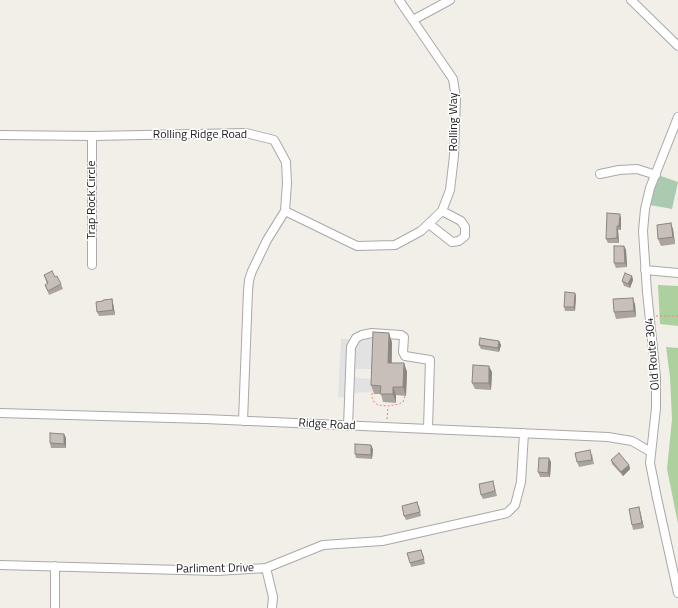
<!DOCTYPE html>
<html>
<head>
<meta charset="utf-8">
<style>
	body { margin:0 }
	canvas { display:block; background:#f2efe9 }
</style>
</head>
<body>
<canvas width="678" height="608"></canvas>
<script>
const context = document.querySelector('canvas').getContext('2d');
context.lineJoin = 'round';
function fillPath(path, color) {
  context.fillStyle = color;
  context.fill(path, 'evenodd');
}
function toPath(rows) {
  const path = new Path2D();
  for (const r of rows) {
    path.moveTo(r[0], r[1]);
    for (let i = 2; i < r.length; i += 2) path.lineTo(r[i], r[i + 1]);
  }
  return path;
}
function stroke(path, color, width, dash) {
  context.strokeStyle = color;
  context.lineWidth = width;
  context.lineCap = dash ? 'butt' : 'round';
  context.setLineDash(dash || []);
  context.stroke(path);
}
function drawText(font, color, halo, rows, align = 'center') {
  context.font = font + ' "Titillium Web",sans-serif';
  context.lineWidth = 3;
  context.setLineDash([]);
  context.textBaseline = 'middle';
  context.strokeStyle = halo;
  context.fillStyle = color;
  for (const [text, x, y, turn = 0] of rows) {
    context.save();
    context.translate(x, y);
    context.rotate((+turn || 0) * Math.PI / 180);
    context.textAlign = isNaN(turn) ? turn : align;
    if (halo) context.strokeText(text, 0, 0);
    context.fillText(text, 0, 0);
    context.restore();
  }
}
fillPath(toPath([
	[658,285,678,286,678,326,660,324],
	[666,347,678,348,678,524,667,469,672,419,670,377]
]), '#add19e');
fillPath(toPath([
	[658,175,678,182,672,209,650,205]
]), '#aacbaf');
fillPath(toPath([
	[341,339,376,339,373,369,354,369,354,376,358,378,372,379,372,392,354,393,352,398,338,397]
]), '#e2e2e2');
const minor = toPath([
	[631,0,678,46],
	[413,20,450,0],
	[678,117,650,188,645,209,643,231,647,292,656,377,656,408,650,463,657,498,678,593],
	[0,135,92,136,246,133,274,140,286,162,287,183,285,211,267,240,252,271,249,280,248,291,243,421],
	[600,174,619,170,637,169,656,175],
	[285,211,357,246,395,245,421,231,442,211,450,190,454,156,456,98,453,79,399,0],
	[429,224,452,242,459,241,465,236,465,227,461,221,442,211],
	[92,265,92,136],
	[645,270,678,273],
	[0,413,205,419,608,437,632,441,651,452],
	[348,426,351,347,356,338,362,335,372,333,401,335,404,337,403,352,405,356,430,360,428,429],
	[0,565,217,571,266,568,323,545,382,541,507,513,515,505,521,482,524,433],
	[55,566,55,608],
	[266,568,273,597,272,608]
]);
stroke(minor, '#a9a9a9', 10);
stroke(toPath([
	[656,316,678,316],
	[372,393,372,397,374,402,378,405,388,406,399,404,403,402,405,396],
	[387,419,388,407]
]), '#fa8072', 1, [2, 2]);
stroke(minor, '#fff', 8);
fillPath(toPath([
	[621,218,621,230,618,230,619,243,608,243,606,239],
	[673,229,675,244,661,246,658,239],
	[624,246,626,250,627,267,616,268,614,263],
	[44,275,55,277,61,284,63,289,49,295,45,285,47,284],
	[632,276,633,280,630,288,624,286,622,281],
	[575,293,576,297,575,311,565,311,564,307],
	[112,299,113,303,115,315,99,316,97,312,103,301],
	[635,304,636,317,616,319,614,312],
	[499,341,501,345,499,352,481,349,479,345],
	[392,342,392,363,404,363,407,372,406,396,396,395,396,403,383,402,381,394,374,394,371,385],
	[492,372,491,390,475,389,472,383],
	[64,434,66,438,66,448,51,448,50,443],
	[373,449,372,459,356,458,355,454],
	[592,454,594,464,579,467,577,462],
	[611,460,629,465,630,469,623,476,612,464],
	[551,462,550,477,540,477,538,472],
	[493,481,497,496,483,499,481,495],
	[419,506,421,516,406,520,404,516],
	[639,507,640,511,644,528,633,530,632,525],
	[423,554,425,564,411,567,410,563]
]), '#aba49e');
fillPath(toPath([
	[620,214,621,218,621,230,619,226],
	[671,223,673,229,675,244,673,237],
	[617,226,618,230,619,243,617,238],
	[624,246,626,250,627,267,625,263],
	[632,276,633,280,630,288,628,284],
	[575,293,576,297,575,311,574,307],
	[633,298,635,304,636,317,634,311],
	[112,299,113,303,115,315,113,310],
	[389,333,392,342,391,371,388,363],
	[499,341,501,345,499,352,498,348],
	[404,363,407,372,406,396,403,387],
	[489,366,492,372,491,390,489,383],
	[393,387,396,395,396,403,393,394],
	[64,434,66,438,66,448,64,444],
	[371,445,373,449,372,459,371,455],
	[549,458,551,462,550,477,548,473],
	[629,465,630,469,623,476,621,472],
	[639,507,640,511,644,528,642,523]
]), '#8b8681');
const building = toPath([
	[607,213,620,214,619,226,617,226,617,238,606,239,607,213],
	[671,223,673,237,658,239,657,225,671,223],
	[614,246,624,246,625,263,614,263,614,246],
	[52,271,55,277,57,276,61,284,48,291,45,285,48,283,44,275,52,271],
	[625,273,632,276,628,284,622,281,625,273],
	[565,292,575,293,574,307,564,307,565,292],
	[633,298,634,311,614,312,613,299,633,298],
	[112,299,113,310,97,312,96,302,103,301,103,300,112,299],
	[373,332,389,333,388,363,404,363,403,387,393,387,393,394,380,394,381,386,371,385,373,332],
	[480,338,499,341,498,348,479,345,480,338],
	[473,365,489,366,489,383,472,383,473,365],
	[50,433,64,434,64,444,50,443,50,433],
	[355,444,371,445,371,455,355,454,355,444],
	[590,450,592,460,577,462,575,453,590,450],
	[619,453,629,465,621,472,611,460,619,453],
	[539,458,549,458,548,473,538,472,539,458],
	[493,481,495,491,481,495,479,484,493,481],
	[417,502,420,512,404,516,402,506,417,502],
	[639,507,642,523,632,525,629,509,639,507],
	[421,550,424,559,410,563,407,553,421,550]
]);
fillPath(building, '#c7bfb8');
stroke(building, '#8b8681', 1);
drawText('12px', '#222', '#fff', [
	["Rolling Way",454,122,-90],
	["Rolling Ridge Road",200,135],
	["Trap Rock Circle",92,200,-90],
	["Old Route 304",653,354,-95],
	["Ridge Road",327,425,3],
	["Parliment Drive",215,569,-1]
]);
</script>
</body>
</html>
